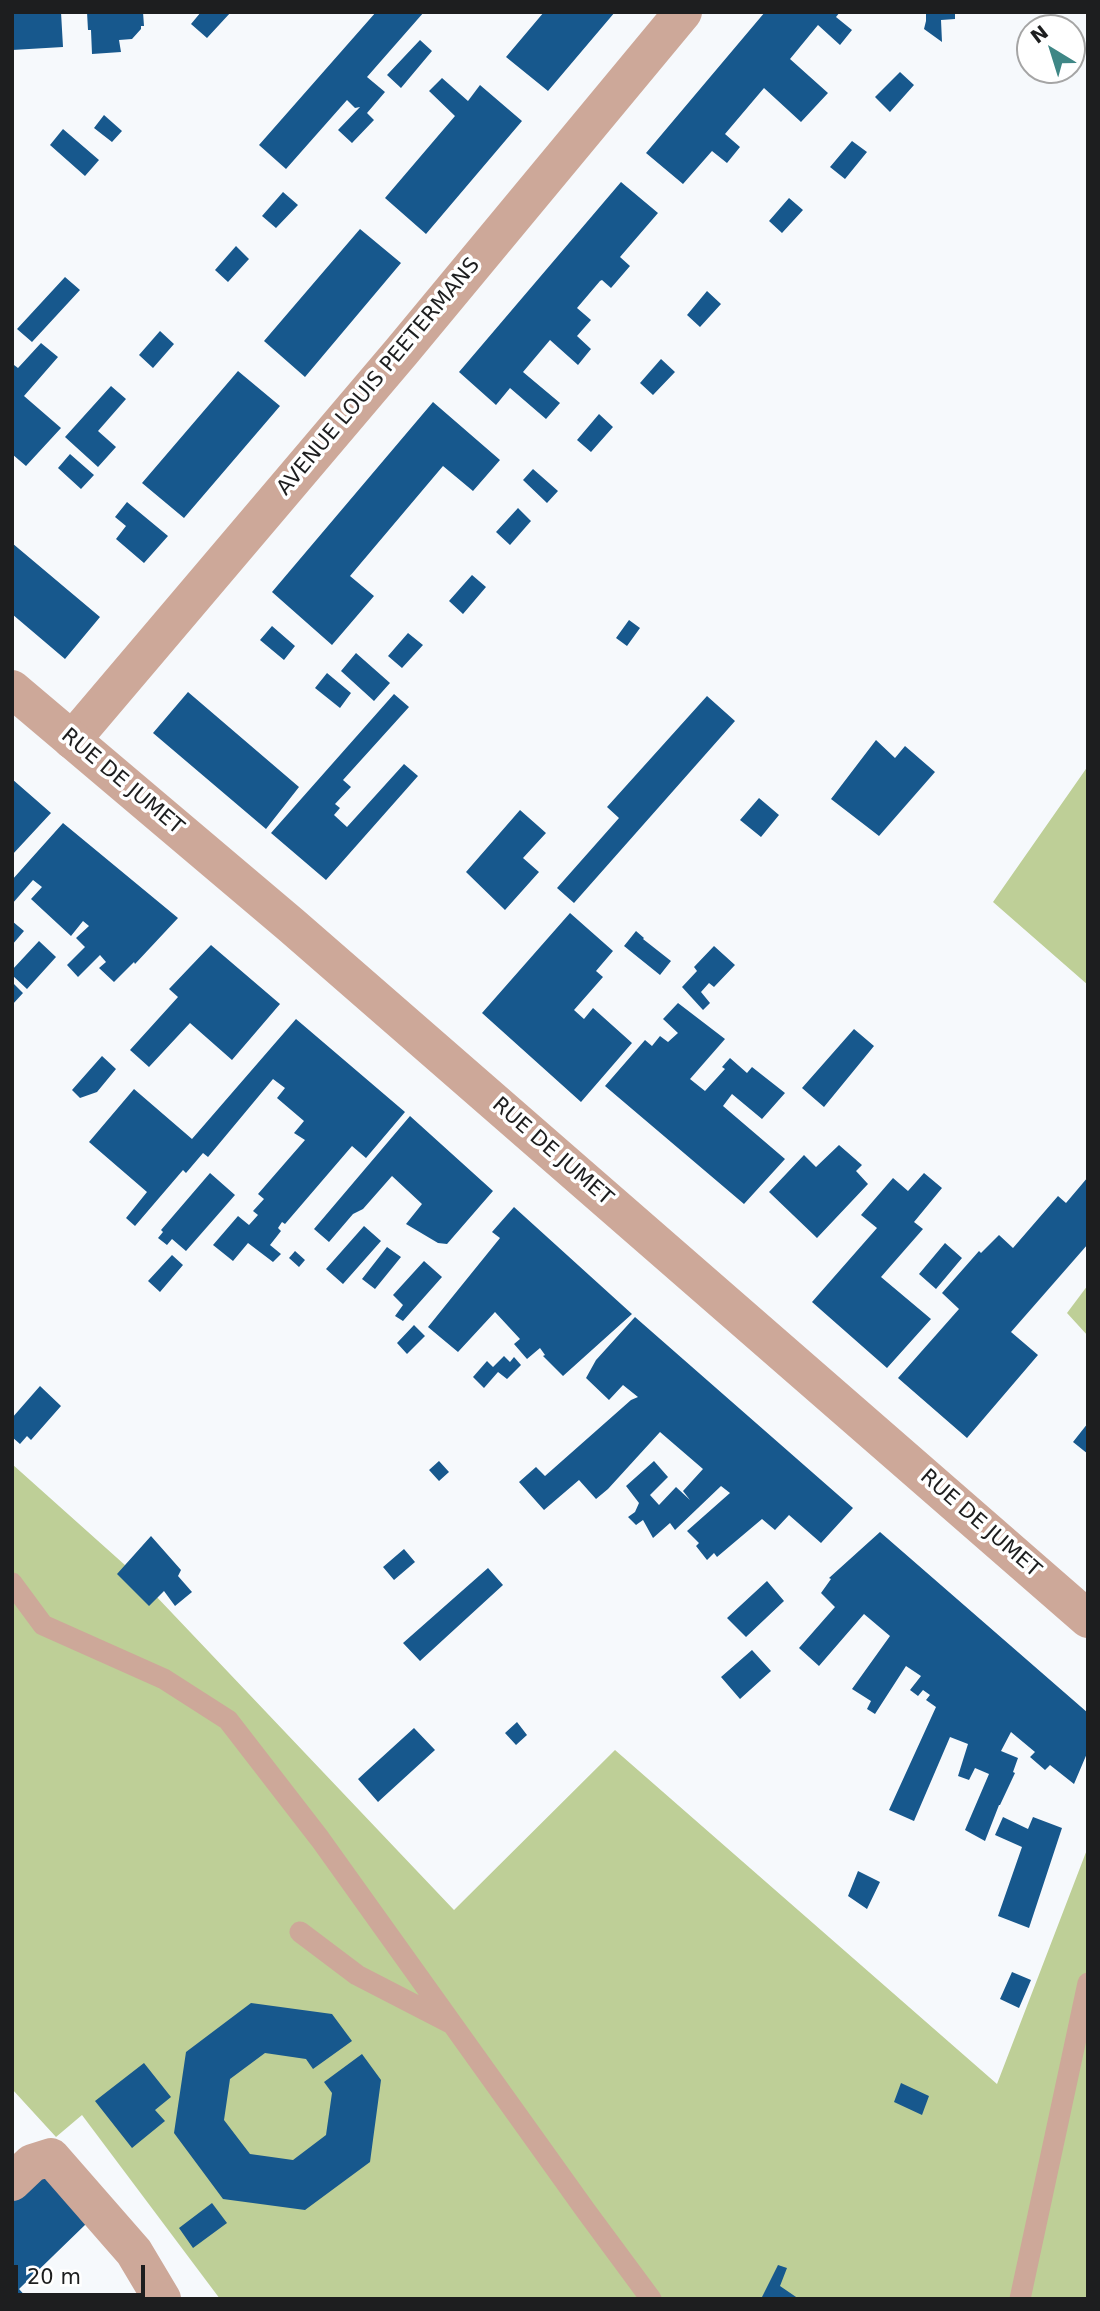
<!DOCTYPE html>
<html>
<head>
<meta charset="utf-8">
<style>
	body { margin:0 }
	#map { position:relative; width:1100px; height:2311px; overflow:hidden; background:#f6f9fc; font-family:"DejaVu Sans",sans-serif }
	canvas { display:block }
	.frame { position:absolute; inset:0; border:14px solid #1d1e1f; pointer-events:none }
	.north { position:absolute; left:1016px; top:14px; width:70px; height:70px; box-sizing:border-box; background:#fff; border:2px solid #a5a5a5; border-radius:50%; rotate:322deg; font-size:19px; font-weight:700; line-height:28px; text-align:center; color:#1d1e1f }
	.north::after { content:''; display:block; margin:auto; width:24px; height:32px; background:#3f8786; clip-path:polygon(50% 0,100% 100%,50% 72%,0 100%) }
	.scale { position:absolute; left:14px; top:2265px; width:131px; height:32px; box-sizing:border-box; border:4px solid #1d1e1f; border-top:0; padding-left:9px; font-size:21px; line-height:24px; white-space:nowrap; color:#1d1e1f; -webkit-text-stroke:5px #fff; paint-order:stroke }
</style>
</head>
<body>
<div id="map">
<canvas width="1100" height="2311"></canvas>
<div class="frame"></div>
<div class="north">N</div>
<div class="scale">20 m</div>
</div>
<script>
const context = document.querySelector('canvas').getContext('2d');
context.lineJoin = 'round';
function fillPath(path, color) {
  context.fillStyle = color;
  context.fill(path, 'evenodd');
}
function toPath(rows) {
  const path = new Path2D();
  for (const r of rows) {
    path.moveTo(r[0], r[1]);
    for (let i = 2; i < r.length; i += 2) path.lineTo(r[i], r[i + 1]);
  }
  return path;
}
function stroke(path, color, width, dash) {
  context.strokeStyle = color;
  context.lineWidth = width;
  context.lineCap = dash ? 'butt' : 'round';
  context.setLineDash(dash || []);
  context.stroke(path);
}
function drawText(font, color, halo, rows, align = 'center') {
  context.font = font + ' "DejaVu Sans",sans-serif';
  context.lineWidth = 7;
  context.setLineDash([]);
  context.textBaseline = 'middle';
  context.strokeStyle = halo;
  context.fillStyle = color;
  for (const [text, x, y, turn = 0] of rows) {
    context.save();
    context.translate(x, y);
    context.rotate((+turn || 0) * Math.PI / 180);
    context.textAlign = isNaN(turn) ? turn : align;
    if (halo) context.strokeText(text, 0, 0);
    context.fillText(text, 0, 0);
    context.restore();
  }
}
fillPath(toPath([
	[1088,766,1088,985,993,902],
	[1088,1285,1088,1336,1067,1313],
	[12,1464,135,1574,454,1910,615,1750,997,2084,1088,1847,1088,2299,220,2299,82,2115,56,2137,12,2089]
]), '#becf97');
fillPath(toPath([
	[12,12,61,12,63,47,12,50],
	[87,12,143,12,144,26,141,26,141,29,132,39,119,40,121,52,92,54,91,30,88,30],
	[201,12,231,12,207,38,191,24],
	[376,12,424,12,367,77,385,92,367,113,374,120,352,143,338,130,360,107,355,108,347,100,286,169,259,145],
	[544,12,615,12,548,91,506,57],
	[765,12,840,12,836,17,852,30,840,45,818,25,790,59,828,93,801,122,764,88,725,134,740,147,727,163,712,151,683,184,646,153],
	[926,12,955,12,955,19,941,20,942,42,924,29,926,21],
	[420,40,432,51,401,88,387,75],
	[900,72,914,85,890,112,875,97],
	[442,78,468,101,480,85,522,121,426,234,385,198,455,116,429,91],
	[104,115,122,131,112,142,94,128],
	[63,129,99,160,85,176,50,145],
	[852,141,867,152,845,179,830,167],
	[621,182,658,213,620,257,630,266,611,288,602,280,600,281,577,308,591,320,577,336,591,349,578,365,550,340,523,372,560,403,546,419,510,388,496,405,459,372],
	[283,192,298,205,276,228,262,216],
	[789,198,803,210,782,233,769,221],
	[360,229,401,263,305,377,264,341],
	[236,246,249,259,228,282,215,270],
	[65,277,80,290,32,342,17,329],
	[707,291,721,304,700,327,687,315],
	[160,331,174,344,153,368,139,355],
	[41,343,58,357,24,396,61,428,26,466,12,454,12,367,14,365,18,368],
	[661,359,675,372,653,395,640,383],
	[238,371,280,406,184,518,142,483],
	[111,386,126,399,98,431,116,447,98,467,65,437],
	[433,402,500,460,473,491,443,466,350,576,374,596,332,645,272,592],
	[599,414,613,427,591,452,577,440],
	[70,454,94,475,81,489,58,468],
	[533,469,558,491,547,503,523,480],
	[127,502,168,536,144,563,116,539,126,526,115,517],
	[518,508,531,521,510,545,496,532],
	[12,543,100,617,65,659,12,614],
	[472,575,486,587,463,614,449,601],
	[629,620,640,628,627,646,616,638],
	[272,626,295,646,284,660,260,640],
	[408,633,423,645,402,668,388,656],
	[356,653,390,683,374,701,341,671],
	[327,673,351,693,340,708,315,688],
	[188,692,299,787,266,829,153,733],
	[394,694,409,707,343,780,351,787,335,804,340,808,334,815,347,827,404,764,418,776,326,880,271,833],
	[707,696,735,721,574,903,557,888,619,818,607,807],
	[876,740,895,758,905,746,935,772,879,836,831,799],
	[12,779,51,813,12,855],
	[759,798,779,815,761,837,740,820],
	[520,810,546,833,523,858,539,872,505,910,466,872],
	[63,823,178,918,135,964,134,962,114,982,99,968,106,962,100,955,78,977,67,965,85,947,76,938,89,926,83,921,71,936,31,899,42,887,33,880,12,904,12,880],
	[570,913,613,951,596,971,603,977,574,1010,584,1019,593,1008,632,1043,581,1102,482,1013],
	[12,921,24,931,12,945],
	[636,931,644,938,643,939,671,961,660,975,624,946],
	[39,941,56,957,27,989,12,975,12,970],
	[211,945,280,1004,232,1060,190,1023,149,1067,130,1050,178,997,169,989],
	[714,946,735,965,714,987,709,983,701,992,710,1003,703,1010,682,987,697,971,694,967],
	[12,982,23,993,12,1005],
	[678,1003,725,1039,690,1079,705,1091,725,1069,722,1067,730,1058,747,1073,752,1067,785,1093,762,1119,732,1094,723,1106,785,1159,744,1204,605,1086,645,1040,652,1046,660,1036,668,1042,678,1033,663,1019],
	[296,1019,405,1112,366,1158,352,1146,285,1224,282,1222,278,1228,281,1231,270,1245,281,1254,273,1262,248,1243,233,1261,213,1245,238,1216,249,1225,258,1215,253,1211,264,1199,258,1194,305,1140,294,1133,304,1121,277,1098,285,1088,273,1079,208,1157,203,1153,186,1173,183,1170,135,1226,126,1218,147,1192,89,1142,134,1089,192,1139],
	[854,1029,874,1046,824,1107,802,1088],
	[102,1056,116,1069,97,1092,80,1098,72,1090],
	[410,1116,493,1191,447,1244,438,1243,406,1224,422,1204,392,1176,363,1209,353,1214,329,1242,314,1229],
	[839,1145,862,1165,856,1171,868,1184,817,1238,769,1192,804,1155,816,1167],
	[210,1173,235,1195,186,1251,172,1239,167,1245,158,1238,163,1232,161,1230],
	[924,1173,942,1188,914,1222,923,1229,881,1277,931,1319,887,1368,812,1302,877,1228,861,1215,893,1178,908,1191],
	[1088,1177,1088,1244,1011,1332,1038,1355,967,1438,898,1378,959,1309,942,1293,979,1251,981,1253,999,1235,1013,1248,1058,1196,1066,1203],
	[514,1207,632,1314,563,1376,543,1356,545,1355,540,1348,527,1359,514,1344,520,1339,495,1312,458,1352,428,1327,500,1238,492,1232],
	[364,1226,381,1241,343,1284,326,1269],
	[945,1243,962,1258,936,1289,919,1274],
	[387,1247,401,1257,375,1289,362,1279],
	[295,1251,305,1260,299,1267,289,1258],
	[172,1255,183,1265,160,1292,148,1281],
	[424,1261,442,1277,403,1321,395,1316,403,1305,393,1295],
	[635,1317,853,1508,821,1543,789,1515,775,1530,762,1519,717,1557,714,1553,707,1560,696,1546,699,1543,687,1531,730,1493,721,1486,675,1530,670,1523,653,1538,643,1520,636,1525,628,1517,635,1512,639,1503,626,1486,654,1461,668,1477,650,1495,659,1505,676,1487,690,1500,683,1491,703,1469,660,1432,608,1489,596,1499,579,1480,544,1510,519,1482,536,1467,545,1476,631,1400,638,1397,623,1385,609,1400,586,1378,596,1360],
	[414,1325,425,1336,407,1354,397,1343],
	[504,1356,510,1362,514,1357,521,1365,507,1379,498,1372,484,1388,473,1377,487,1361,493,1367],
	[40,1386,61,1406,31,1440,27,1436,20,1444,12,1437,12,1418],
	[1088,1423,1088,1454,1073,1442],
	[439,1461,449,1472,439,1481,429,1470],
	[880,1532,1088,1713,1088,1751,1074,1784,1050,1765,1045,1770,1030,1757,1035,1752,1011,1732,1001,1751,1018,1758,1013,1772,1015,1773,1000,1805,999,1805,985,1841,965,1830,989,1774,975,1768,969,1780,958,1776,968,1744,950,1737,914,1821,889,1810,936,1707,926,1700,930,1695,923,1690,918,1696,910,1690,921,1676,906,1666,875,1714,867,1709,871,1701,852,1689,890,1636,864,1614,819,1666,799,1648,835,1607,821,1593,831,1579,829,1578],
	[151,1536,181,1570,178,1576,192,1592,175,1606,164,1591,149,1606,117,1574],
	[404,1549,415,1562,394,1580,383,1567],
	[488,1568,503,1585,420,1661,403,1643],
	[767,1581,784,1601,746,1637,727,1618],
	[752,1650,771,1671,740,1699,721,1677],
	[517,1722,527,1735,516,1745,505,1733],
	[414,1728,435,1750,378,1802,358,1779],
	[1003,1817,1028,1829,1033,1817,1062,1828,1029,1928,998,1916,1022,1847,995,1835],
	[858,1871,880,1882,867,1909,848,1896],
	[1012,1972,1031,1980,1019,2008,1000,1999],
	[251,2003,332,2014,352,2041,313,2069,306,2059,265,2053,230,2079,224,2120,250,2154,293,2160,326,2135,332,2093,324,2082,362,2054,381,2080,370,2162,305,2210,223,2199,174,2133,186,2052],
	[144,2063,171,2097,155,2110,165,2121,132,2148,95,2101],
	[901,2083,929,2096,922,2115,894,2102],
	[44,2166,87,2223,19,2289,28,2299,12,2299,12,2197],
	[212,2203,227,2223,193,2248,179,2228],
	[778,2265,787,2268,780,2286,799,2299,761,2299]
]), '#17588d');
stroke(toPath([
	[12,1583,43,1625,164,1679,228,1720,320,1839,586,2211,651,2299],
	[300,1932,357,1975,450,2023],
	[1020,2299,1088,1983]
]), '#cda899', 21);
stroke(toPath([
	[72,740,402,351,683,12],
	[12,2182,32,2163,51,2157,134,2252,162,2299]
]), '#cda899', 38);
stroke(toPath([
	[12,689,291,925,1088,1619]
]), '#cda899', 38);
drawText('21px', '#1d1e1f', '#fff', [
	["AVENUE LOUIS PEETERMANS",379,377,-50],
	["RUE DE JUMET",122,782,40],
	["RUE DE JUMET",552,1152,41],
	["RUE DE JUMET",980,1524,41]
]);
</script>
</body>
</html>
